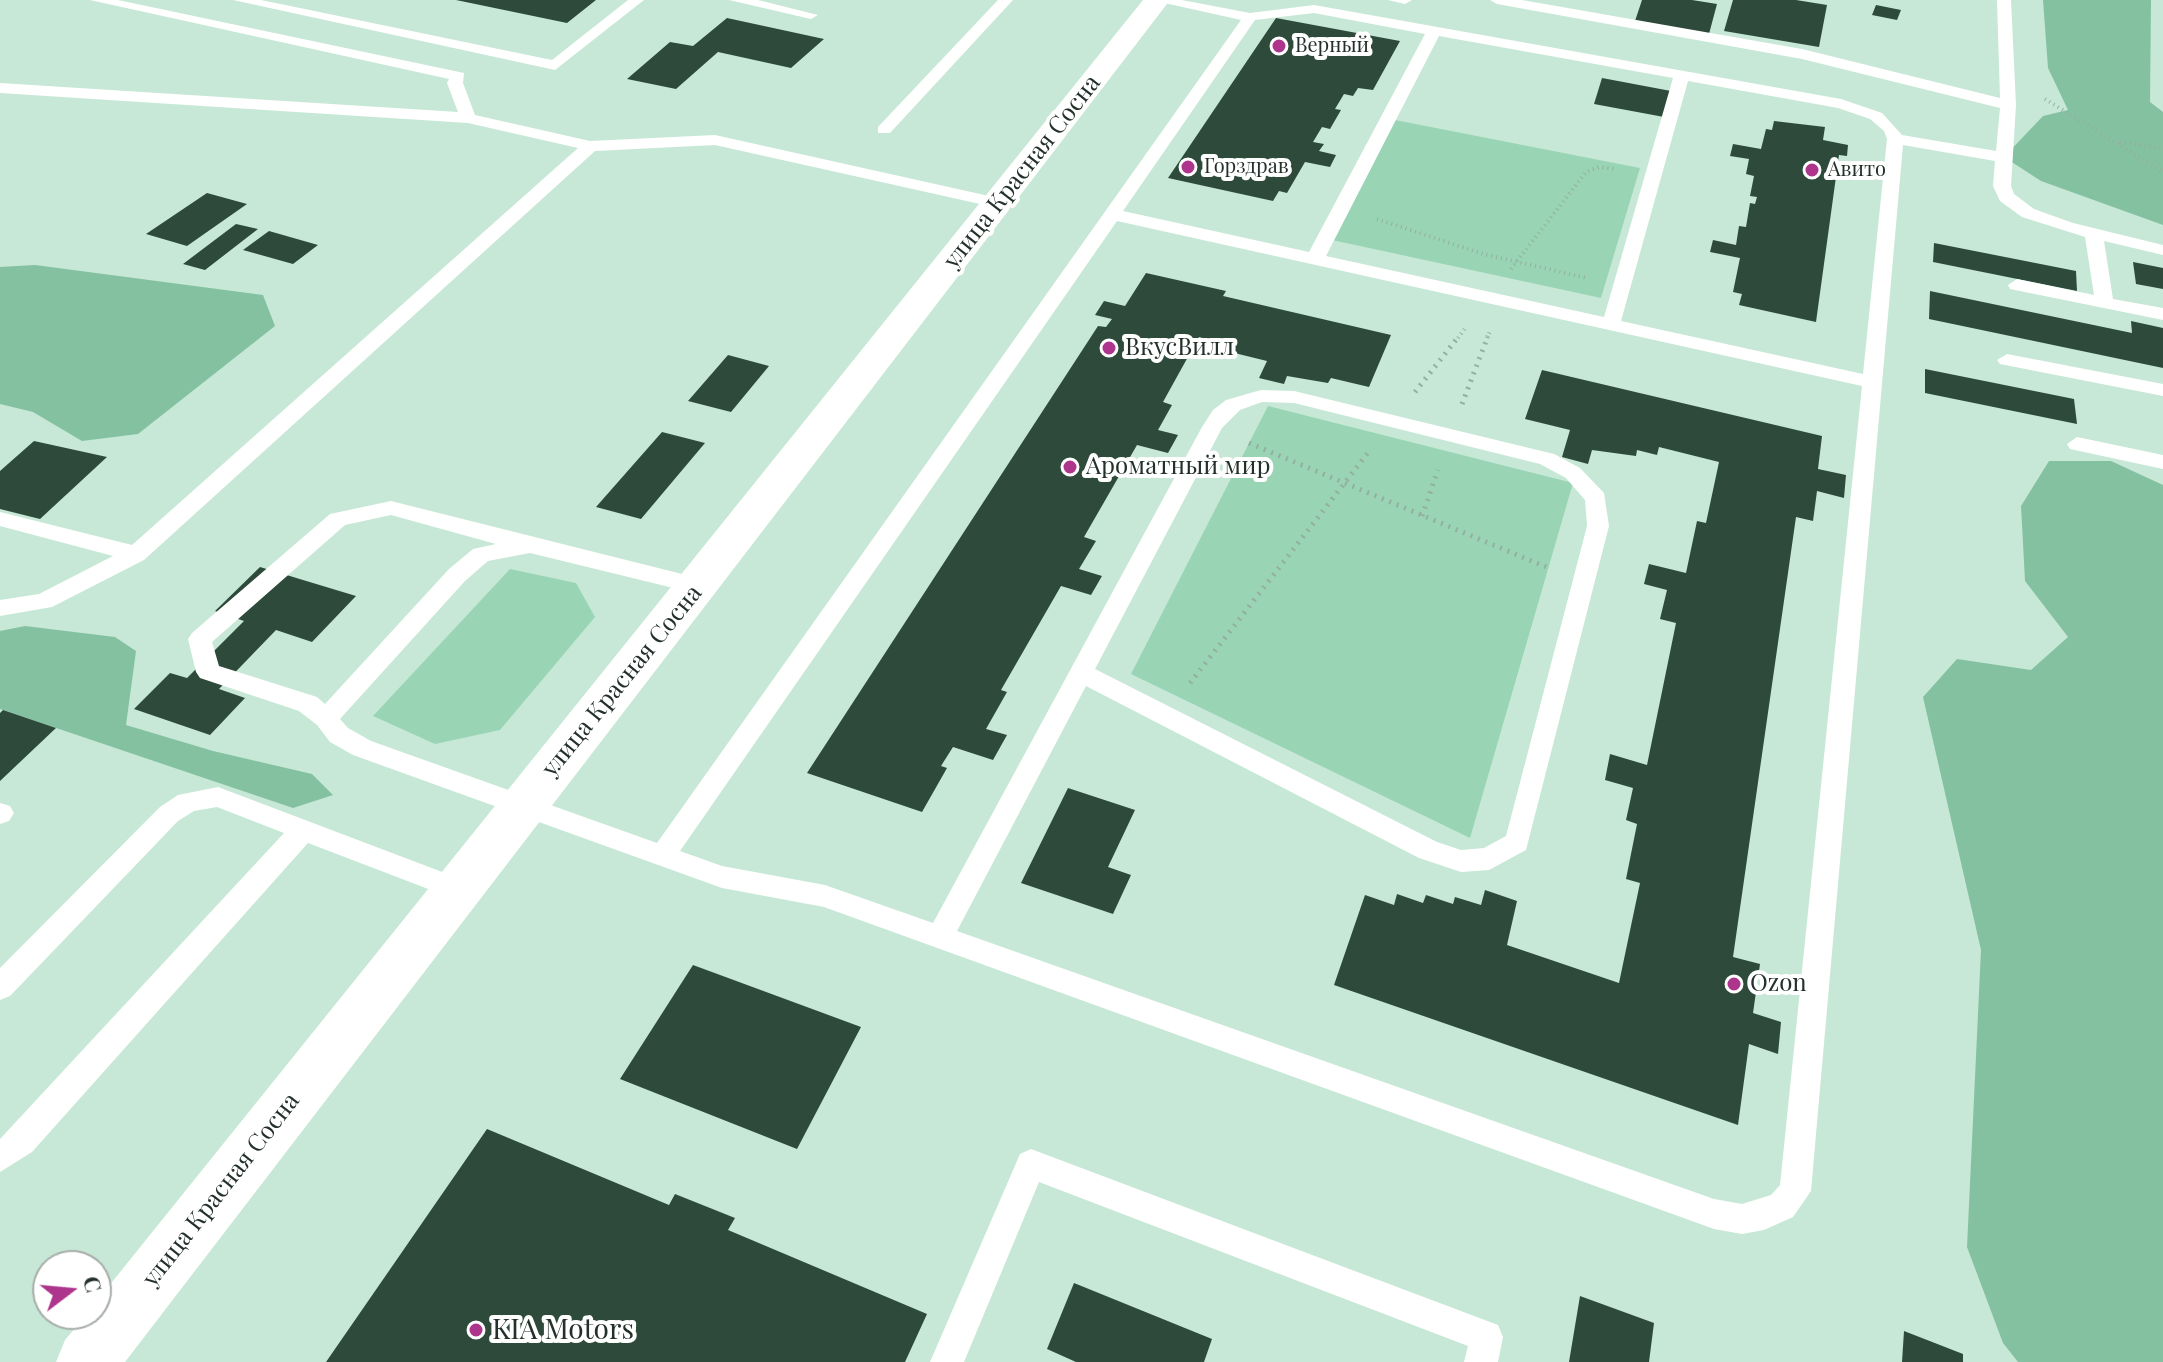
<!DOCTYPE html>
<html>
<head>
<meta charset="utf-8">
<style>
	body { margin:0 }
	#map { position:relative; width:2163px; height:1362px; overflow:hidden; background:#c7e8d6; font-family:"Playfair Display",serif }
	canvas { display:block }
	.north { position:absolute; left:32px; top:1250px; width:80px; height:80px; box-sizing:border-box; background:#fff; border:2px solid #a7adaa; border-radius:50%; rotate:74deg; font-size:22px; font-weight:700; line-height:32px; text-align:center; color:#24312a }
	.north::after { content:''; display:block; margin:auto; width:28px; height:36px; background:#ad358b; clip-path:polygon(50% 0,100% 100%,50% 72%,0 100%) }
</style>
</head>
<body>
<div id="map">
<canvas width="2163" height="1362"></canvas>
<div class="north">С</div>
</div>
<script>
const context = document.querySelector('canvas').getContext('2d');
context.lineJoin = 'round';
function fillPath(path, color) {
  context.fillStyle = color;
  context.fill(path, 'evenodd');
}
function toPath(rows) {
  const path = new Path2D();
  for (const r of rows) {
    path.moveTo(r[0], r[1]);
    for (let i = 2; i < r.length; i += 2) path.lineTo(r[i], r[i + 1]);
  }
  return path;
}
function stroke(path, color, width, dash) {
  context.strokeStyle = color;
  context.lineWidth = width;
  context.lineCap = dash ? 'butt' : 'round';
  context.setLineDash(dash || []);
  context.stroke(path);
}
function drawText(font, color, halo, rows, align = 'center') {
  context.font = font + ' "Playfair Display",serif';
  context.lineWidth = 8;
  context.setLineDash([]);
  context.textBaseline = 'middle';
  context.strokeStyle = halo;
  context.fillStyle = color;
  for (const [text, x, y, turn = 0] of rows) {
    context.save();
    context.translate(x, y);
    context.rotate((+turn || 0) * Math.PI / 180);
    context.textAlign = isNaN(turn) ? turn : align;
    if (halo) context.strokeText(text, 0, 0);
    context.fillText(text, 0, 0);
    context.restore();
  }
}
fillPath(toPath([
	[1395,120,1640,168,1601,298,1332,240],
	[1268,406,1573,483,1470,838,1131,674],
	[510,569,576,583,595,617,500,730,435,744,373,716]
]), '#99d5b5');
fillPath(toPath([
	[2043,0,2151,0,2150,102,2163,112,2163,225,2041,181,2004,157,2043,116,2068,110,2048,68],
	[35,265,263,295,275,326,138,434,82,441,33,412,0,404,0,267],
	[2049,461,2111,461,2163,485,2163,1362,2018,1362,2003,1343,1967,1247,1981,950,1923,697,1957,659,2031,670,2068,637,2025,581,2021,506],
	[25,626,115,637,136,651,126,725,213,751,312,774,333,795,293,808,0,709,0,631]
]), '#84c1a1');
fillPath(toPath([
	[456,0,596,0,567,23],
	[1642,0,1692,0,1717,4,1709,34,1635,21],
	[1733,0,1796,0,1827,5,1819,47,1724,31],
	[1876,5,1901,10,1897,20,1872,15],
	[727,18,824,39,791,68,718,52,676,89,627,79,670,42,693,46],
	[1276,18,1400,41,1373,90,1358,88,1353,96,1344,94,1335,109,1341,110,1330,129,1322,127,1313,142,1324,144,1319,151,1336,155,1330,167,1305,162,1287,193,1279,191,1273,201,1168,178],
	[1602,78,1671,91,1664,117,1594,104],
	[1774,121,1825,127,1823,140,1848,145,1847,156,1839,155,1816,322,1739,305,1742,294,1733,292,1740,258,1710,252,1713,240,1736,245,1739,226,1746,227,1750,203,1755,204,1757,197,1750,196,1754,176,1746,174,1749,159,1730,156,1733,144,1761,149,1766,129,1772,130],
	[207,193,247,204,187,246,146,234],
	[236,224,258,229,205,270,183,264],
	[269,231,318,245,293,264,243,250],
	[1934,243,2076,271,2077,291,1933,262],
	[2133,262,2163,268,2163,289,2136,284],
	[1146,273,1226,291,1223,296,1391,335,1369,387,1331,378,1328,383,1287,376,1284,384,1259,378,1267,361,1210,347,1213,341,1199,337,1163,402,1172,405,1158,430,1178,435,1168,453,1137,445,1084,537,1096,541,1079,569,1102,576,1091,595,1061,586,1001,690,1007,692,986,729,1007,735,993,760,953,747,941,766,947,768,922,812,807,773,1098,326,1106,327,1112,319,1095,315,1104,301,1125,306],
	[1930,291,2132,333,2131,321,2163,328,2163,368,1929,319],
	[728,355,769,366,731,412,688,401],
	[1925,369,2074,399,2077,424,1925,393],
	[1542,370,1822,436,1818,469,1846,475,1844,498,1817,491,1813,521,1796,517,1733,957,1760,964,1753,1013,1781,1022,1778,1054,1749,1044,1738,1125,1334,985,1365,895,1394,905,1397,894,1423,903,1426,895,1453,904,1455,897,1481,905,1485,890,1517,901,1507,945,1619,983,1640,883,1626,879,1637,824,1626,820,1633,788,1605,780,1610,754,1647,765,1676,623,1660,619,1667,590,1644,584,1649,564,1686,573,1697,521,1706,523,1719,462,1659,447,1657,455,1637,450,1636,456,1592,450,1588,464,1562,457,1570,430,1525,419],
	[662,432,705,443,641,519,596,507],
	[34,441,107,457,40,519,0,509,0,471],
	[260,567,356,596,312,642,276,630,219,689,245,698,210,735,134,709,170,673,187,678,244,621,215,611],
	[3,710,56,728,0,781,0,713],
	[1068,788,1135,810,1108,867,1131,875,1113,914,1021,883],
	[693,965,861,1027,797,1149,620,1079],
	[487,1129,669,1205,675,1194,735,1218,728,1230,927,1314,905,1362,326,1362],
	[1074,1283,1212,1339,1204,1362,1076,1362,1047,1349],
	[1580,1296,1654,1323,1649,1362,1569,1362],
	[1904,1331,1963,1354,1963,1362,1902,1362]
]), '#2e4a3b');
stroke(toPath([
	[2045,99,2163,172],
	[2120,142,2163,149],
	[1377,219,1483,254,1587,278],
	[1511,269,1586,172,1599,167,1616,169],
	[1458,338,1466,327],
	[1487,338,1490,331]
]), '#94afa0', 4, [1, 4]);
stroke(toPath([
	[1415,392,1459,336],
	[1462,404,1488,336],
	[1249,443,1546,567],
	[1422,516,1438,470],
	[1190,683,1370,450]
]), '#94afa0', 5, [2, 6]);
fillPath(toPath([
	[90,0,118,0,464,73,463,83,475,115,590,141,715,135,998,198,1007,203,998,208,715,145,595,151,144,560,52,607,0,616,0,600,39,594,113,556,0,526,0,512,132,545,578,148,468,123,0,93,0,83,458,112,447,83,449,79,90,0],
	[233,0,261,0,552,60,628,0,644,0,555,70,233,0],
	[729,0,758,0,818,15,811,19,729,0],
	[998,0,1013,0,890,133,878,133,878,127,998,0],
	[1151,0,1182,0,1250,13,1314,5,1841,99,1882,113,1902,135,1996,151,2000,108,1802,59,1497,4,1490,0,1522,0,1802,49,2000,98,1997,0,2011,0,2016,105,2011,186,2014,194,2034,209,2073,223,2163,245,2163,255,2104,241,2113,299,2163,308,2163,320,2010,289,2008,285,2017,279,2094,295,2085,237,2022,217,2000,201,1993,186,1995,161,1903,145,1811,1191,1793,1217,1764,1230,1742,1234,1714,1229,824,907,722,888,353,755,330,742,317,725,299,711,200,678,196,672,188,639,192,633,330,514,391,501,706,580,709,586,706,592,698,594,530,553,488,561,465,581,340,719,348,728,371,741,657,843,1241,20,1151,0],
	[1314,13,1425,34,1309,252,1123,211,1255,20,1314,13],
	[1439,36,1673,78,1604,317,1326,256,1439,36],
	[1688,81,1838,108,1870,119,1884,131,1887,139,1863,374,1621,321,1688,81],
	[1117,221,1862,386,1780,1185,1771,1195,1742,1204,1714,1199,957,931,1086,686,1419,858,1461,872,1489,870,1526,850,1609,526,1604,493,1580,468,1554,454,1294,391,1261,390,1226,400,1213,410,1202,427,933,923,825,885,722,866,680,851,1117,221],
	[1262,402,1294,403,1540,464,1566,478,1585,500,1587,526,1506,836,1484,848,1461,850,1437,842,1095,669,1222,428,1240,410,1262,402],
	[391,515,496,544,473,549,449,569,325,704,317,697,219,666,212,642,345,525,391,515],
	[1388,0,1412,0,1405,4,1388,0],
	[2007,354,2163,384,2163,396,2000,364,1997,360,2007,354],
	[2077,437,2163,455,2163,469,2070,449,2067,444,2077,437],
	[218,787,466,881,470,889,466,897,457,900,308,843,32,1152,0,1172,0,1139,284,833,217,807,194,811,178,821,10,996,0,1000,0,968,160,807,178,795,218,787],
	[0,803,10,806,14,813,9,821,0,824,0,803],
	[1031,1149,1498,1325,1503,1337,1498,1362,1464,1362,1468,1346,1039,1182,964,1362,930,1362,1020,1154,1031,1149]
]), '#fff');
fillPath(toPath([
	[1143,0,1170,0,125,1362,56,1362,65,1340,87,1314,96,1314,96,1302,1143,0]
]), '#fff');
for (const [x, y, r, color] of [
	[1279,46,8,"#ad358b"],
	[1188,167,8,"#ad358b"],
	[1812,170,8,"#ad358b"],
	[1109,348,8,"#ad358b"],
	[1070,467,8,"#ad358b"],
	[1734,984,8,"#ad358b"],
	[476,1330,8,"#ad358b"]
]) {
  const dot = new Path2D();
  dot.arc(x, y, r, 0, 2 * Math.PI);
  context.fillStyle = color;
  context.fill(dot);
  stroke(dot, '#fff', 3);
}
drawText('20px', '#24312a', '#fff', [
	["Верный",1295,46],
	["Горздрав",1204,167],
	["Авито",1828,170]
], 'left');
drawText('24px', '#24312a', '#fff', [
	["улица Красная Сосна",1022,172,-52],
	["улица Красная Сосна",622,681,-51],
	["улица Красная Сосна",221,1190,-52]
]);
drawText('24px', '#24312a', '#fff', [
	["ВкусВилл",1125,348],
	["Ароматный мир",1086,467],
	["Ozon",1750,984]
], 'left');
drawText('28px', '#24312a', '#fff', [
	["KIA Motors",492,1330]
], 'left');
</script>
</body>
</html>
